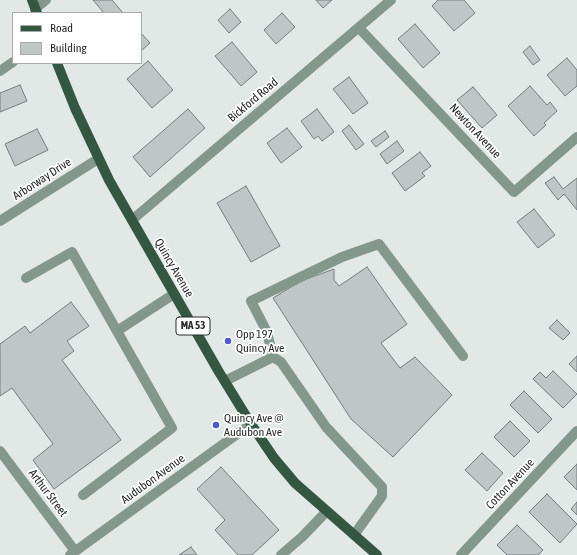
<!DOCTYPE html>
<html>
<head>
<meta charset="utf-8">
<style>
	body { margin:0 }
	#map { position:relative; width:577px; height:555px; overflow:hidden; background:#e2e8e6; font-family:"Asap Condensed",sans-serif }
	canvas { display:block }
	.legend { position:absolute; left:12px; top:12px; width:130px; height:52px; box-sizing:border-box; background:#fff; border:1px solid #a9aaaa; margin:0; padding:5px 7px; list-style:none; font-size:12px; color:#282a2a }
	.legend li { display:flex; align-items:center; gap:8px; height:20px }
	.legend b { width:20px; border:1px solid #a9aaaa }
</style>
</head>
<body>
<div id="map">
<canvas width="577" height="555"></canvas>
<ul class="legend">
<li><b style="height:5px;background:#335743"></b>Road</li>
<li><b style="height:11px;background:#c0c5c5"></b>Building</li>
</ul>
</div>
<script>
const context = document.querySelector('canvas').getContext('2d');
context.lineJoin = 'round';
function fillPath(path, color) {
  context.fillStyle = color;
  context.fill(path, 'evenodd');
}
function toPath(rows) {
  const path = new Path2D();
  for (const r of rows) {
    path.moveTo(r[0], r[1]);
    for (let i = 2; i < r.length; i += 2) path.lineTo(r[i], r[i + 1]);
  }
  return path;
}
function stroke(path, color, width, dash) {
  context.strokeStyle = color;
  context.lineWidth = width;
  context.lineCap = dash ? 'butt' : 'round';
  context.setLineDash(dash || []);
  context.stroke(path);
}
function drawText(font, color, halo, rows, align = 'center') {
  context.font = font + ' "Asap Condensed",sans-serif';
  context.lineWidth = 3.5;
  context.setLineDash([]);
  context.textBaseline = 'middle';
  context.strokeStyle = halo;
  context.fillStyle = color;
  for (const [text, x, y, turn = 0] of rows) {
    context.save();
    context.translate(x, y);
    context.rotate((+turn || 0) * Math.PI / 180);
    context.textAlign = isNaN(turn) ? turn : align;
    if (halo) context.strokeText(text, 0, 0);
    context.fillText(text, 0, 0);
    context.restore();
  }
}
const building = toPath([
	[93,0,112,0,123,13,104,13,93,0],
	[316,0,332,0,323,8,316,0],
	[438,0,464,0,475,13,454,31,432,6,438,0],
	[230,9,241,22,229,33,218,20,230,9],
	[282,13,295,27,276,44,264,30,282,13],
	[415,24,440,53,423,68,398,39,415,24],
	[141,33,150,43,141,51,141,33],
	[232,42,257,72,241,86,215,56,232,42],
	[530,46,540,60,533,65,523,52,530,46],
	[567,58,577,70,577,86,565,96,547,75,567,58],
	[148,61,173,90,152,108,127,79,148,61],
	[349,77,368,103,353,114,333,89,349,77],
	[20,85,27,101,0,112,0,93,20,85],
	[530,86,547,105,550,102,557,111,544,123,546,125,534,136,508,106,530,86],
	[473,87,497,115,482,128,457,100,473,87],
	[188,109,205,128,150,177,133,157,188,109],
	[317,109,334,132,322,141,318,136,314,139,301,121,317,109],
	[349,125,364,144,356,150,342,131,349,125],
	[287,128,302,147,281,163,267,143,287,128],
	[37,129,48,150,15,166,5,144,37,129],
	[385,131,389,137,376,147,371,141,385,131],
	[397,141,404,151,387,164,380,154,397,141],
	[420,152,431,166,422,173,425,176,405,191,392,173,420,152],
	[554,177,563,189,577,178,577,210,564,194,558,200,545,183,554,177],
	[246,186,280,246,251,262,217,203,246,186],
	[534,209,555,235,538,248,517,222,534,209],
	[367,267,407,324,381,343,400,368,415,357,452,395,393,457,351,419,273,298,301,281,334,269,334,280,339,286,367,267],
	[71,302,89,326,67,341,74,351,62,360,121,440,54,489,33,460,53,444,12,388,0,396,0,344,25,326,30,333,71,302],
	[557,320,570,333,563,340,549,328,557,320],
	[577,356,577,372,569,364,577,356],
	[553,371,577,394,563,408,533,379,540,372,546,378,553,371],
	[524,391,552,419,538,433,510,405,524,391],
	[510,421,530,441,514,457,494,437,510,421],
	[482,453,503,473,487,491,465,470,482,453],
	[577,464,577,490,564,477,577,464],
	[221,467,279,530,252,555,238,555,215,530,225,520,197,489,221,467],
	[547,494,577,524,560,543,529,512,547,494],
	[577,502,577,515,571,509,577,502],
	[517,525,543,550,538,555,507,555,497,545,517,525],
	[191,547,197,555,179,555,191,547]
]);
fillPath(building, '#c0c5c5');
stroke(building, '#767c7c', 1);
stroke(toPath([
	[35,9,46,0],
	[359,28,514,192,577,137],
	[0,71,13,62],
	[132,220,391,0],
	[0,221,98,159],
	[26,278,72,252,172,428,83,495],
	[117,331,174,294],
	[273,357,267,332,251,301,342,257,379,244,463,356],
	[225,381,273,357,281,362,326,427,382,487,382,496,354,535],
	[0,451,75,551],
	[70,555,251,424],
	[281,555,302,537,326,512],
	[461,555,577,431]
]), '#84978c', 10);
stroke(toPath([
	[32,0,37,13],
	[57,63,75,108,109,180,219,372,251,424,274,458,295,483,377,555]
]), '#335743', 10);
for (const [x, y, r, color] of [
	[228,341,4,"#4e59cf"],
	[216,425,4,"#4e59cf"]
]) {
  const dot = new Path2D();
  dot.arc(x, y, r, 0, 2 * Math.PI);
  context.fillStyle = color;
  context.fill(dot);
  stroke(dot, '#fff', 1.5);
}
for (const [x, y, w] of [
	[193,326,34]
]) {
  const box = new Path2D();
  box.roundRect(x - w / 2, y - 9, w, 18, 3);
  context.fillStyle = '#fff';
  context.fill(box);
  stroke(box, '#282a2a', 1);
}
drawText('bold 11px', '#282a2a', null, [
	["MA 53",193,326]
]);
drawText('12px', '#282a2a', '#fff', [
	["Bickford Road",253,100,-40],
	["Newton Avenue",475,131,47],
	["Arborway Drive",42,179,-33],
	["Quincy Avenue",174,268,60],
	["Audubon Avenue",153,479,-36],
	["Cotton Avenue",510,484,-47],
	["Arthur Street",48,493,53]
]);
drawText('12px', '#282a2a', '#fff', [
	["Opp 197",236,334],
	["Quincy Ave",236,348],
	["Quincy Ave @",224,418],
	["Audubon Ave",224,432]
], 'left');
</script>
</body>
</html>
